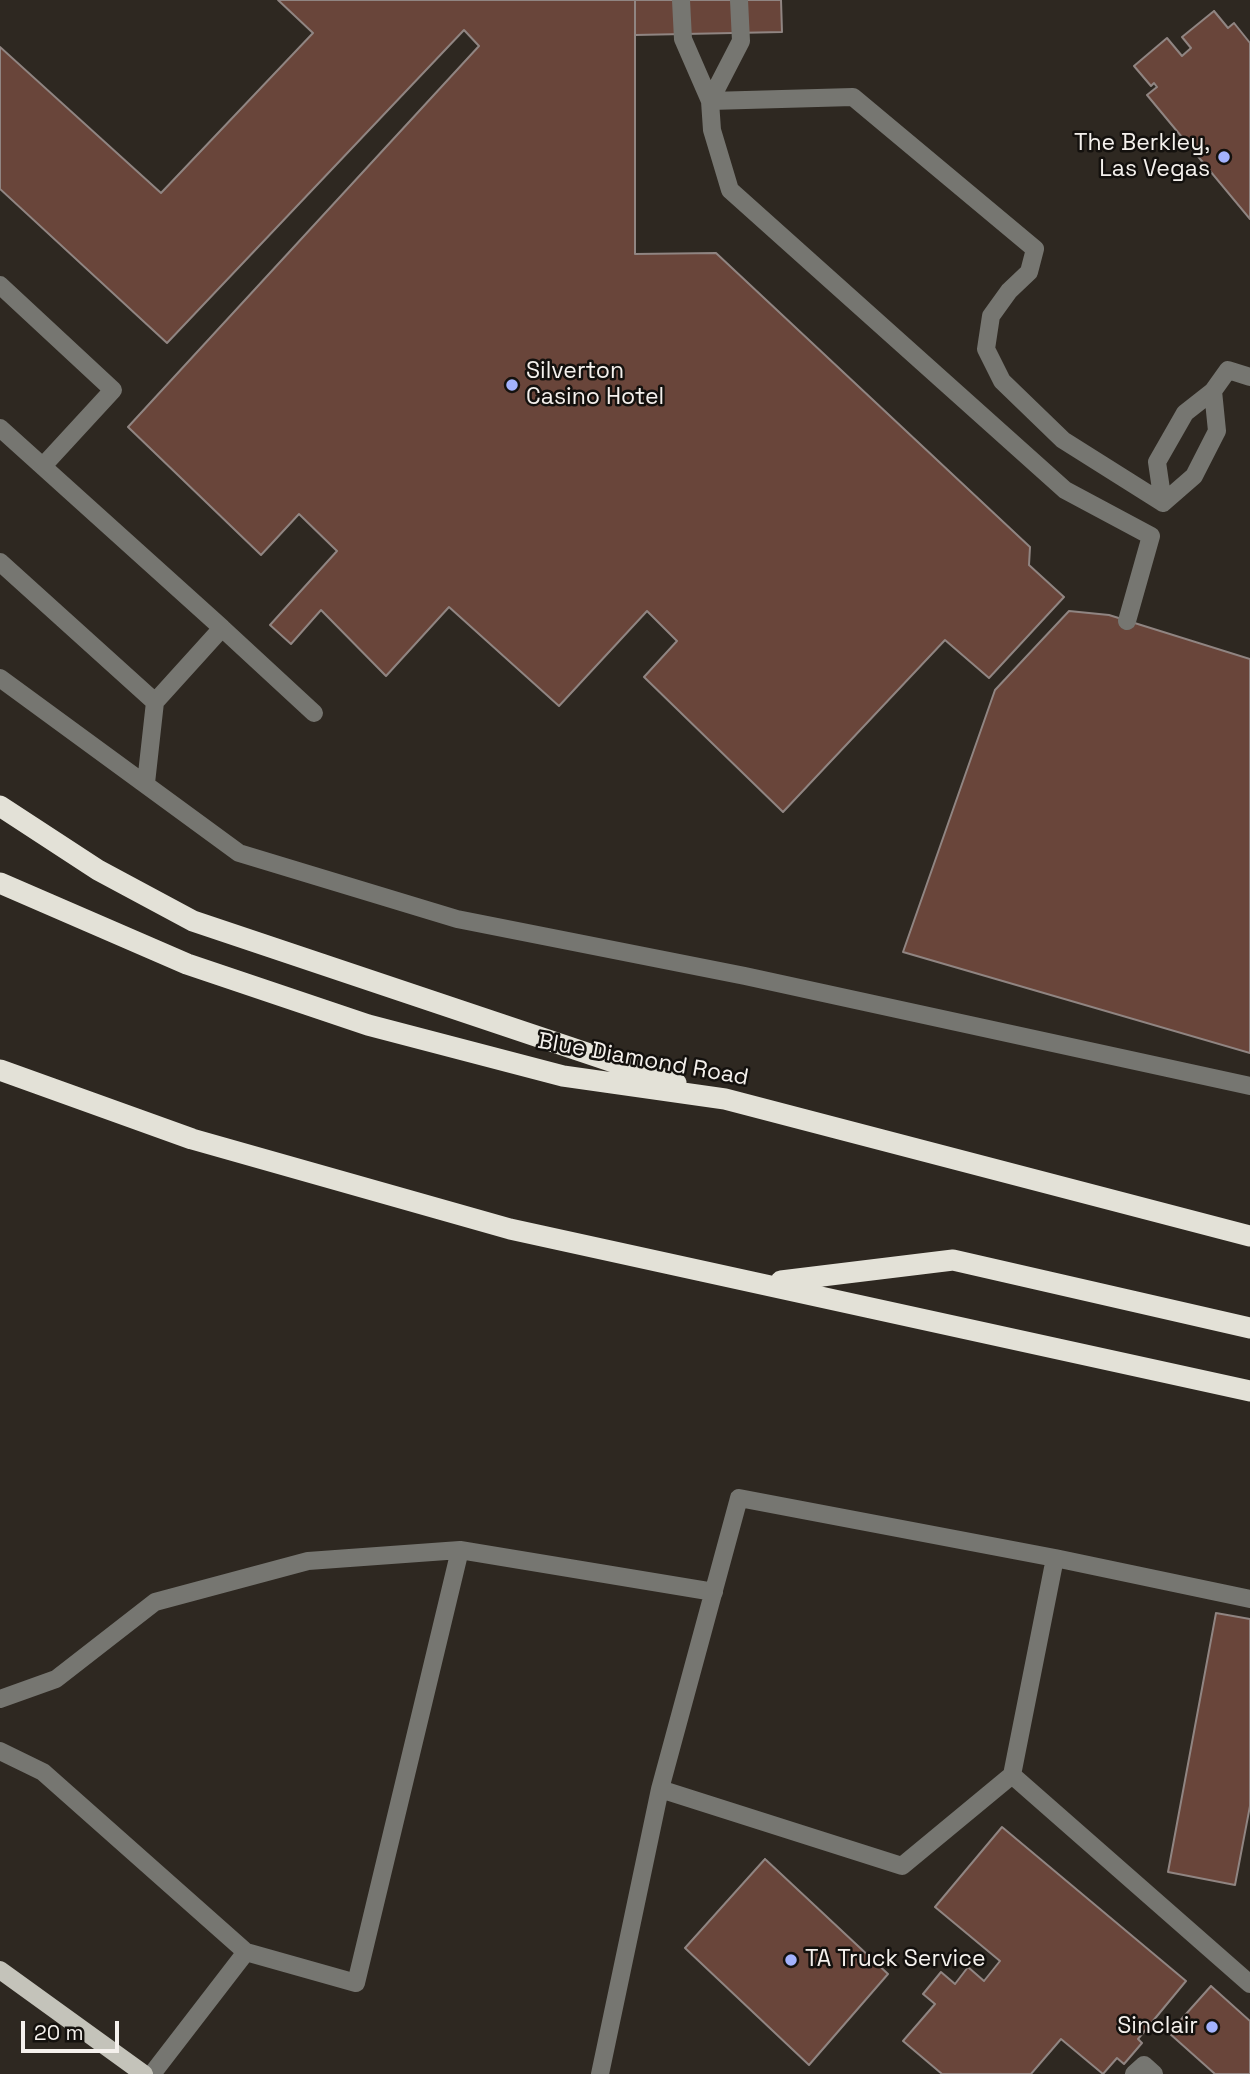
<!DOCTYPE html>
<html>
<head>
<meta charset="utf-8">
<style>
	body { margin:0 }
	#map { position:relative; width:1250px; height:2074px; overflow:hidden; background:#2e2821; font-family:"Space Grotesk",sans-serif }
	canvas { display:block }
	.scale { position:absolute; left:21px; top:2021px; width:98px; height:32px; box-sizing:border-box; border:4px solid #f5f1ed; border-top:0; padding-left:9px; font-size:21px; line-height:24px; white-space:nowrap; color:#f5f1ed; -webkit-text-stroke:5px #14110e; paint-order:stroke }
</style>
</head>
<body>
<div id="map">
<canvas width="1250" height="2074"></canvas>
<div class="scale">20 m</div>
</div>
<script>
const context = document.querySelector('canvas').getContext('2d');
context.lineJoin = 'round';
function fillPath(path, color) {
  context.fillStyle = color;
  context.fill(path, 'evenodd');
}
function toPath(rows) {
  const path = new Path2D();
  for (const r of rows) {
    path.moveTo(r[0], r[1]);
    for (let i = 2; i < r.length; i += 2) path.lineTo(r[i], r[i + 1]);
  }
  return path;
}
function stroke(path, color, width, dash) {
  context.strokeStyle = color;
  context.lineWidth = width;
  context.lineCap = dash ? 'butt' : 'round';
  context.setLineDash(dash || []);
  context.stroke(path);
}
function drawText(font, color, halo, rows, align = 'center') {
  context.font = font + ' "Space Grotesk",sans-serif';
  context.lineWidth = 5;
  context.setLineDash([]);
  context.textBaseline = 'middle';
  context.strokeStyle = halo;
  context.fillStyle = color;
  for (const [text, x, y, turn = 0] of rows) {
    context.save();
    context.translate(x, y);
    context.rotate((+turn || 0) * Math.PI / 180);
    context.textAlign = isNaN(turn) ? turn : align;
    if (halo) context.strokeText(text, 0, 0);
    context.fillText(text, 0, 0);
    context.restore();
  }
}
const building = toPath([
	[278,0,635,0,635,254,716,253,1030,547,1029,565,1064,597,989,678,945,640,783,812,644,677,677,641,647,611,559,706,449,607,386,676,321,610,291,644,270,625,337,551,299,514,261,555,128,427,479,46,464,30,167,343,0,189,0,47,161,193,313,33,278,0],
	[635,0,781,0,782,32,635,35,635,0],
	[1214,11,1228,28,1234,23,1250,43,1250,219,1147,95,1157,87,1154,83,1151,86,1134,66,1167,38,1182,56,1191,48,1182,37,1214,11],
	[1069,611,1109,615,1250,659,1250,1053,903,952,995,690,1069,611],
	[1216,1613,1250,1619,1250,1806,1235,1885,1168,1872,1216,1613],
	[1002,1827,1186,1981,1138,2039,1142,2043,1124,2064,1117,2058,1103,2074,1061,2039,1031,2074,942,2074,903,2041,935,2004,923,1994,941,1972,955,1984,968,1967,984,1981,1000,1961,935,1907,1002,1827],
	[765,1859,888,1974,809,2065,685,1948,765,1859],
	[1211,1986,1250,2021,1250,2074,1215,2074,1169,2033,1211,1986]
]);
fillPath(building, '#69453a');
stroke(building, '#908582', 2);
stroke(toPath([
	[681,0,683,39,710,101,712,130,730,190,1065,490,1151,536,1127,621],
	[710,101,853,97,1035,249,1029,272,1009,291,991,316,986,349,1002,381,1063,440,1163,503],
	[710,101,741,41,739,0],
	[0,285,113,390,43,466],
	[0,428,222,628,155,702],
	[1163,503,1157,462,1185,413,1213,391,1228,370,1250,377],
	[1163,503,1194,476,1217,431,1213,391],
	[0,562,155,702,146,783],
	[222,628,314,713],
	[0,678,239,853,457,919,745,976,1250,1086],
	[0,1699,56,1679,155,1602,308,1561,460,1550,714,1592],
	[0,1751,43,1772,246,1952,152,2074],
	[1012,1775,1250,1984],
	[660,1789,739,1498,1055,1558],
	[246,1952,356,1983,460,1550],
	[600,2074,660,1789,902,1866,1012,1775,1055,1558,1250,1599],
	[1134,2074,1144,2065,1154,2074]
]), '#767671', 18);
stroke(toPath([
	[0,1970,144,2074]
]), '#c4c3ba', 18);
stroke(toPath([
	[0,806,98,870,193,921,676,1083],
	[0,883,187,964,368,1025,563,1076,725,1099,1250,1236],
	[0,1070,192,1139,510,1229,1250,1391],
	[781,1281,953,1260,1250,1328]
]), '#e3e1d7', 21);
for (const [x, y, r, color] of [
	[1224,157,7,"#a3b2fd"],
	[512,385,7,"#a3b2fd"],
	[791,1960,7,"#a3b2fd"],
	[1212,2027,7,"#a3b2fd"]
]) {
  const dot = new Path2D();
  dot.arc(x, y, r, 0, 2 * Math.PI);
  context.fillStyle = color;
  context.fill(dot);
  stroke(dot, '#14110e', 2.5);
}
drawText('23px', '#f5f1ed', '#14110e', [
	["The Berkley,",1210,144],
	["Las Vegas",1210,170],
	["Silverton",526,372,"left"],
	["Casino Hotel",526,398,"left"],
	["TA Truck Service",805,1960,"left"],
	["Sinclair",1198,2027]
], 'right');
drawText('23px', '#f5f1ed', '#14110e', [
	["Blue Diamond Road",643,1060,10]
]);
</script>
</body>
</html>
